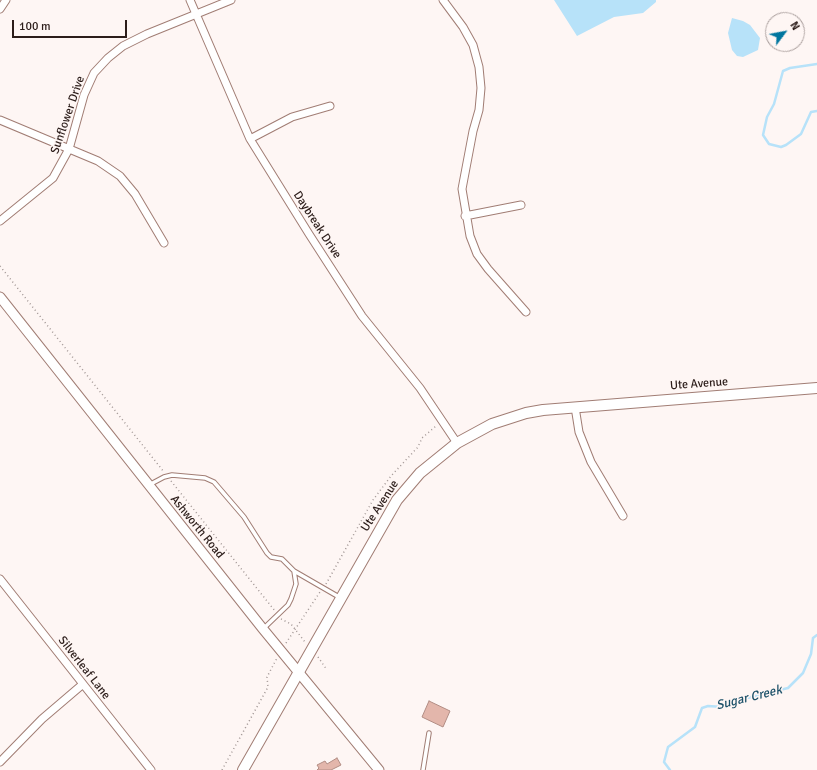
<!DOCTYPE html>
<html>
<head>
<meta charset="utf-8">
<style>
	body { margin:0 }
	#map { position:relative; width:817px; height:770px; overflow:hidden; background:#fef6f4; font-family:Signika,sans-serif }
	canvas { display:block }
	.north { position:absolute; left:765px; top:12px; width:40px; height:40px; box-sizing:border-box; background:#fef6f4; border:1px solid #aa9f9d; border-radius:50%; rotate:58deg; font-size:11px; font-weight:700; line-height:16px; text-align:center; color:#2c1d1a }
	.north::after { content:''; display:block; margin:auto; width:14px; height:18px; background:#00769f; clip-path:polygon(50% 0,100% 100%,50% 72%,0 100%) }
	.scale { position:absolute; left:12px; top:20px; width:115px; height:18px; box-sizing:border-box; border:2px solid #2c1d1a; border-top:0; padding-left:5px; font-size:12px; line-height:14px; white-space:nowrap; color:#2c1d1a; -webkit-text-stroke:3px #fef6f4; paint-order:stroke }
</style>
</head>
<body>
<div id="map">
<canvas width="817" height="770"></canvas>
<div class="north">N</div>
<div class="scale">100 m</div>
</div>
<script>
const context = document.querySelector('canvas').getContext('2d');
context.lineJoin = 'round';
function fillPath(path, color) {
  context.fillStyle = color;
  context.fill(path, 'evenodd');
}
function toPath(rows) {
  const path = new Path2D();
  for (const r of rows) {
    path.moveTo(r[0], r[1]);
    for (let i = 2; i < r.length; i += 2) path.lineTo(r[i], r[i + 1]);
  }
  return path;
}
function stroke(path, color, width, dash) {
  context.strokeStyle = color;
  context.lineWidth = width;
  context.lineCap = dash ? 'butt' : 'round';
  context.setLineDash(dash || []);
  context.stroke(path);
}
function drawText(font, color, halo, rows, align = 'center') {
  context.font = font + ' Signika,sans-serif';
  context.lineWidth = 3;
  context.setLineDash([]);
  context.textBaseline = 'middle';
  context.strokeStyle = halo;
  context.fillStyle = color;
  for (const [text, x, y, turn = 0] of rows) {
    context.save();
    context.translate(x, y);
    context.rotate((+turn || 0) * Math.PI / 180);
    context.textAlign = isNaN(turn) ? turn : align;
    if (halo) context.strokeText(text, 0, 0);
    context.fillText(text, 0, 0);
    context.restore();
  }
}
fillPath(toPath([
	[554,0,656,0,656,2,643,13,614,17,577,36],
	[732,18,743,21,750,25,760,38,758,50,743,57,737,56,732,50,728,33]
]), '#b7e2f9');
stroke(toPath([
	[817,64,790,68,783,71,774,104,767,117,763,135,769,144,781,147,786,145,801,134,811,112,817,111],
	[670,770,664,762,668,747,695,727,702,708,708,706,723,707,743,699,788,688,803,673,811,654,813,638,817,635]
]), '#b7e2f9', 2.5);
const building = toPath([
	[429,701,450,711,443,727,422,717,429,701],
	[337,758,341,765,331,770,317,770,319,768,317,765,325,761,327,764,337,758]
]);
fillPath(building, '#e3b6ab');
stroke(building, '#b28d84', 1);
const service = toPath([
	[149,485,164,477,172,475,205,478,214,482,244,517,267,553,271,557,282,559,294,571,339,597],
	[264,628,288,605,291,599,296,584,294,571],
	[423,770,429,733]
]);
const minor = toPath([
	[190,0,250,139,309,234,362,316,420,388,457,443],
	[443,0,463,27,473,45,479,67,481,88,479,110,473,131,462,189,470,236,477,254,488,269,526,312],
	[0,9,6,0],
	[0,120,98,161,120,176,135,194,164,243],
	[250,139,292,117,330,106],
	[465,216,521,205],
	[0,221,53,178,69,149,84,95,94,73,108,58,123,46,147,34,231,0],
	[575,407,579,432,591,462,623,516],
	[0,579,151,770],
	[0,762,42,719,83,684]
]);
const tertiary = toPath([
	[0,297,263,629,379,770]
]);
const secondary = toPath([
	[243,770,397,500,420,473,457,443,492,424,526,413,543,410,817,388]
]);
stroke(service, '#a17d74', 5.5);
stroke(minor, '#a17d74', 9);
stroke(tertiary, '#a17d74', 11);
stroke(secondary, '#a17d74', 12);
stroke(toPath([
	[0,266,164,472],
	[171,481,275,611],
	[326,584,373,500,391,476,418,447,422,438,436,426],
	[281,619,291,624,305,642],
	[286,643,320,592],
	[318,657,327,670],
	[222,770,268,687,267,677,277,658]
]), '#a39896', 1.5, [1, 3]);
stroke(service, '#fff', 3.5);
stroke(minor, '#fff', 7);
stroke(tertiary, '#fff', 9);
stroke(secondary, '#fff', 10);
drawText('12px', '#2c1d1a', '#fef6f4', [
	["Sunflower Drive",68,115,-71],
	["Daybreak Drive",317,225,57],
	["Ute Avenue",699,384,-4],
	["Ute Avenue",380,506,-57],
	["Ashworth Road",197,527,51],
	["Silverleaf Lane",84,668,52]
]);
drawText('italic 13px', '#1a4f67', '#fef6f4', [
	["Sugar Creek",749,698,-14]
]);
</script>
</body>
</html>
